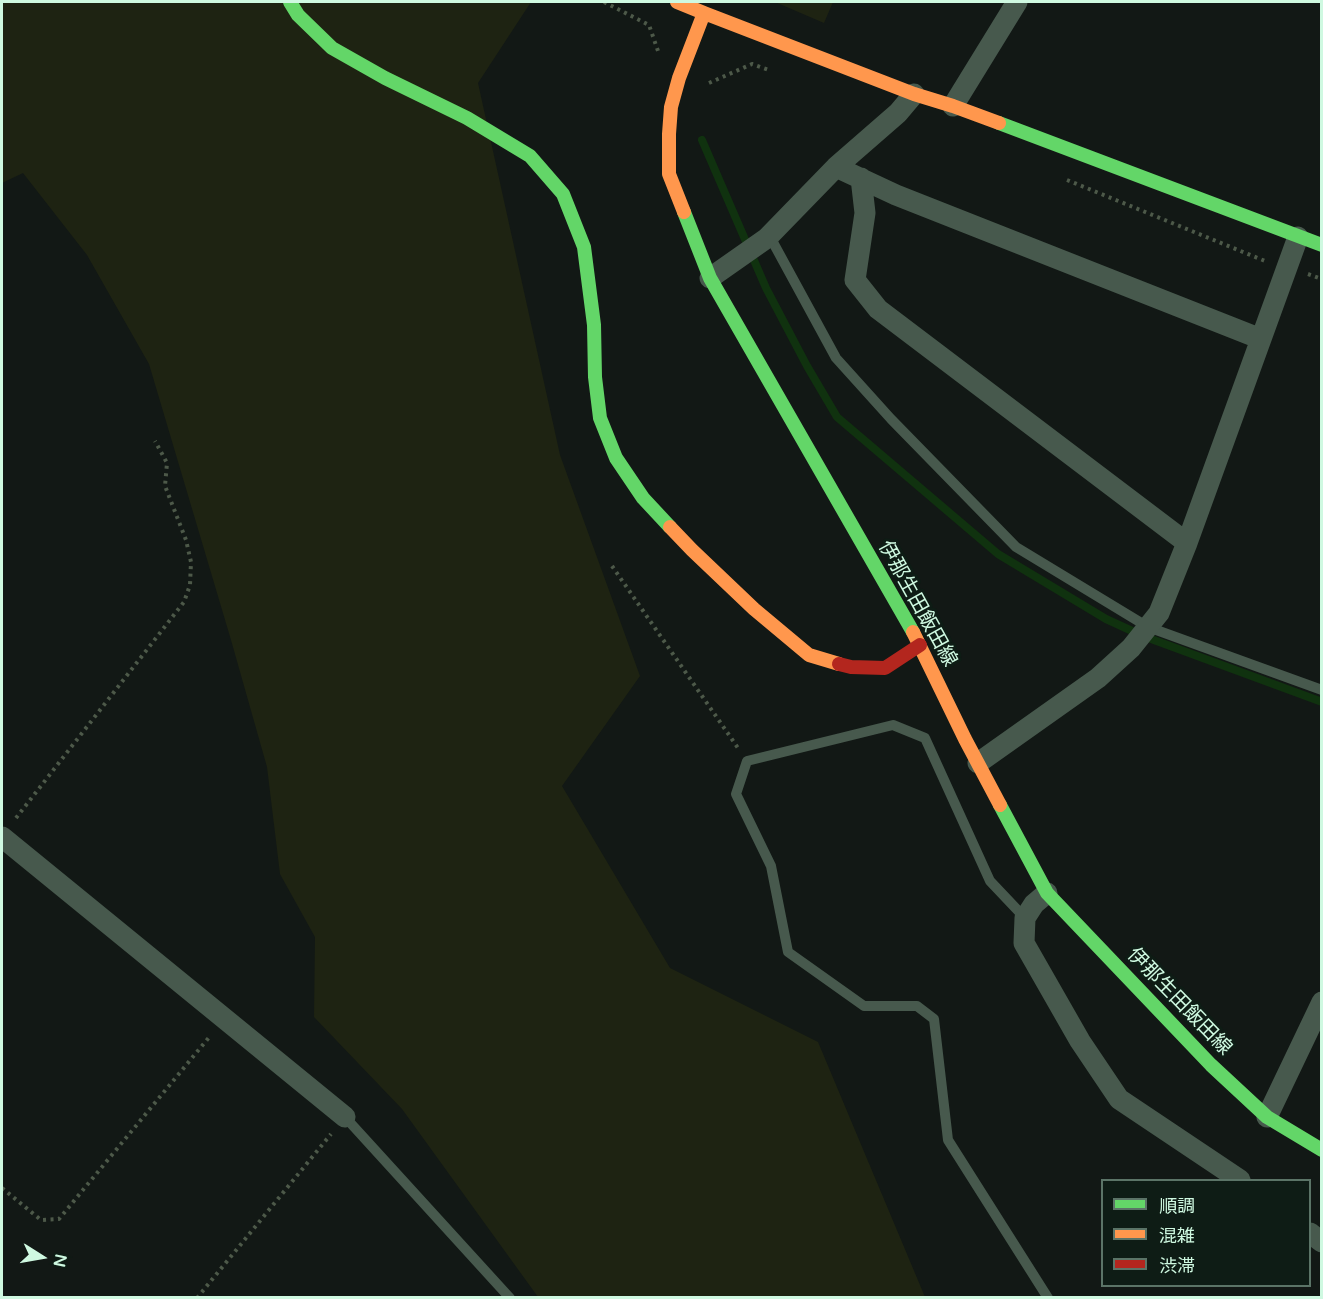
<!DOCTYPE html>
<html>
<head>
<meta charset="utf-8">
<style>
	body { margin:0 }
	#map { position:relative; width:1323px; height:1299px; overflow:hidden; background:#121815; font-family:"Varela Round","Noto Sans JP",sans-serif }
	canvas { display:block }
	.frame { position:absolute; inset:0; border:3px solid #cff9e1; pointer-events:none }
	.legend { position:absolute; left:1101px; top:1179px; width:210px; height:108px; box-sizing:border-box; background:#0e1c15; border:2px solid #5b7467; margin:0; padding:8px 10px; list-style:none; font-size:18px; color:#cff9e1 }
	.legend li { display:flex; align-items:center; gap:12px; height:30px }
	.legend b { width:30px; border:2px solid #5b7467 }
	.north { position:absolute; left:12px; top:1227px; width:60px; height:60px; -webkit-text-stroke:4px #0e1c15; paint-order:stroke; rotate:101deg; font-size:16px; font-weight:700; line-height:24px; text-align:center; color:#cff9e1 }
	.north::after { content:''; display:block; margin:auto; width:21px; height:27px; background:#cff9e1; clip-path:polygon(50% 0,100% 100%,50% 72%,0 100%) }
</style>
</head>
<body>
<div id="map">
<canvas width="1323" height="1299"></canvas>
<div class="frame"></div>
<ul class="legend">
<li><b style="height:8px;background:#63d668"></b>順調</li>
<li><b style="height:8px;background:#ff974d"></b>混雑</li>
<li><b style="height:8px;background:#b3261e"></b>渋滞</li>
</ul>
<div class="north">N</div>
</div>
<script>
const context = document.querySelector('canvas').getContext('2d');
context.lineJoin = 'round';
function fillPath(path, color) {
  context.fillStyle = color;
  context.fill(path, 'evenodd');
}
function toPath(rows) {
  const path = new Path2D();
  for (const r of rows) {
    path.moveTo(r[0], r[1]);
    for (let i = 2; i < r.length; i += 2) path.lineTo(r[i], r[i + 1]);
  }
  return path;
}
function stroke(path, color, width, dash) {
  context.strokeStyle = color;
  context.lineWidth = width;
  context.lineCap = dash ? 'butt' : 'round';
  context.setLineDash(dash || []);
  context.stroke(path);
}
function drawText(font, color, halo, rows, align = 'center') {
  context.font = font + ' "Varela Round","Noto Sans JP",sans-serif';
  context.lineWidth = 6;
  context.setLineDash([]);
  context.textBaseline = 'middle';
  context.strokeStyle = halo;
  context.fillStyle = color;
  for (const [text, x, y, turn = 0] of rows) {
    context.save();
    context.translate(x, y);
    context.rotate((+turn || 0) * Math.PI / 180);
    context.textAlign = isNaN(turn) ? turn : align;
    if (halo) context.strokeText(text, 0, 0);
    context.fillText(text, 0, 0);
    context.restore();
  }
}
fillPath(toPath([
	[2,2,531,2,478,83,560,455,640,676,562,786,670,968,818,1042,925,1297,538,1297,402,1109,314,1017,315,937,280,874,267,767,231,640,149,364,87,255,23,173,2,183],
	[775,2,833,2,824,23]
]), '#1e2312');
stroke(toPath([
	[702,140,766,288,807,366,837,417,998,554,1106,619,1143,636,1322,702]
]), '#10320f', 8);
stroke(toPath([
	[604,2,649,25,658,51],
	[709,83,752,64,769,70],
	[1067,180,1265,261],
	[1308,274,1322,279],
	[612,566,738,748],
	[16,818,184,602,190,585,191,562,186,540,165,486,167,463,155,441],
	[2,1188,41,1220,59,1219,211,1035],
	[197,1298,331,1134]
]), '#4d5949', 4, [3, 4.5]);
stroke(toPath([
	[769,235,836,358,891,419,1016,547,1148,627,1322,690],
	[1025,918,990,881,925,738,893,725,747,761,736,794,771,866,788,952,864,1006,917,1006,934,1019,948,1140,1048,1298],
	[345,1117,510,1298]
]), '#47594d', 10);
stroke(toPath([
	[953,106,1017,2],
	[836,167,896,195,1261,339],
	[861,178,865,213,855,280,878,309,1187,543],
	[710,278,767,238,836,167,898,113,914,94],
	[978,763,1098,678,1131,648,1159,613,1187,543,1298,237],
	[2,837,345,1117],
	[1047,893,1034,904,1025,918,1024,943,1080,1041,1119,1099,1240,1180],
	[1267,1117,1322,1002],
	[1310,1233,1322,1242]
]), '#47594d', 21);
stroke(toPath([
	[290,2,298,15,332,48,385,78,467,118,530,156,563,194,584,247,594,325,595,377,600,418,616,458,643,498,670,527],
	[999,123,1322,245],
	[684,212,710,278,913,632],
	[1000,805,1047,893,1211,1065,1267,1117,1322,1150]
]), '#63d668', 14);
stroke(toPath([
	[677,2,704,13,679,78,671,107,669,134,669,174,684,212],
	[704,13,914,94,953,106,999,123],
	[670,527,692,550,754,609,809,655,839,664],
	[913,632,965,739,1000,805]
]), '#ff974d', 14);
stroke(toPath([
	[839,664,851,667,885,668,920,645]
]), '#b3261e', 14);
drawText('20px', '#cff9e1', '#0e1c15', [
	["伊那生田飯田線",917,604,61],
	["伊那生田飯田線",1179,1002,46]
]);
</script>
</body>
</html>
